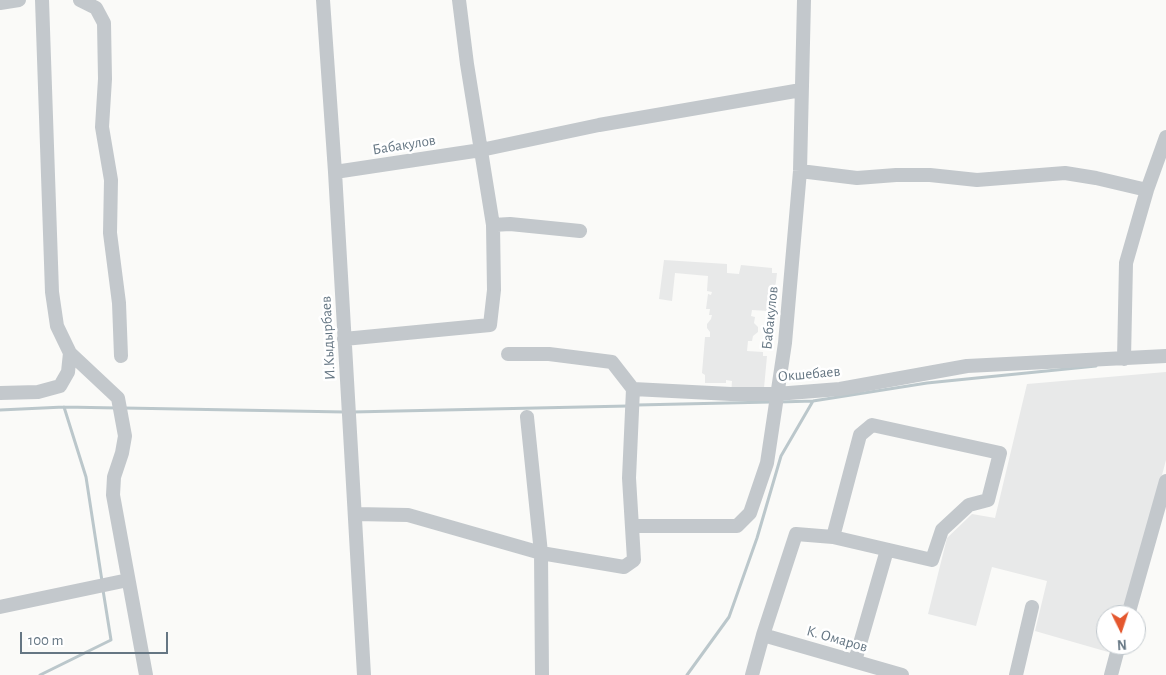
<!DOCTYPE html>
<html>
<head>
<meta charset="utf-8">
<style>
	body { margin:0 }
	#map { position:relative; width:1166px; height:675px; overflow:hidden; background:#fafaf8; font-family:"Alegreya Sans",sans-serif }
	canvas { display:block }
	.north { position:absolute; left:1096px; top:605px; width:50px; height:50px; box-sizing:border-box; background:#fff; border:1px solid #c1c8cd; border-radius:50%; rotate:176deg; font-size:14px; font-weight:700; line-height:20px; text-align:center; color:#657683 }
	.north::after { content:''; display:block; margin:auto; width:18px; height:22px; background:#e4572e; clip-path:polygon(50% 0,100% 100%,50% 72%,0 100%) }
	.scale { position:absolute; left:20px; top:632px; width:148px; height:22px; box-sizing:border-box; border:2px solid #657683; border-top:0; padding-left:6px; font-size:15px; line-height:18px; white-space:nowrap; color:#657683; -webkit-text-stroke:4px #fff; paint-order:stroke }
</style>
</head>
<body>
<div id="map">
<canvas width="1166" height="675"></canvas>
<div class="north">N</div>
<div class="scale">100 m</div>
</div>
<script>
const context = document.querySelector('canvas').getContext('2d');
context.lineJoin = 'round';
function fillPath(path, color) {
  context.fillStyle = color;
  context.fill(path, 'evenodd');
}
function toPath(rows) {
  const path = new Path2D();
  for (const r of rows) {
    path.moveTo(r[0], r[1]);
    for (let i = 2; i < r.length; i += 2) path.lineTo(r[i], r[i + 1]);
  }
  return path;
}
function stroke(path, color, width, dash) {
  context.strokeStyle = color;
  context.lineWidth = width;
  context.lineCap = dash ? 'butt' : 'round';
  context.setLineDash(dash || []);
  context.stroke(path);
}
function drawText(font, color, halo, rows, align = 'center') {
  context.font = font + ' "Alegreya Sans",sans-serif';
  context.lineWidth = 5;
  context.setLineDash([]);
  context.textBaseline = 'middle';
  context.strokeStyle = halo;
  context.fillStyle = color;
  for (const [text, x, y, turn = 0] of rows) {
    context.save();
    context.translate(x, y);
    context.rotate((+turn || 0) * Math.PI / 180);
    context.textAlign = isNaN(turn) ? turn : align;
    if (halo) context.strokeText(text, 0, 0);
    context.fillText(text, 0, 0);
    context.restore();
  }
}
fillPath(toPath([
	[664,260,727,264,727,273,739,274,741,265,772,268,772,273,777,273,773,306,769,306,769,311,752,310,751,316,755,317,754,323,758,327,758,332,753,336,752,341,748,341,747,351,763,352,763,356,767,356,764,388,731,394,732,381,726,380,726,383,705,383,705,375,702,373,705,337,710,337,710,332,707,328,707,324,711,319,712,315,709,315,710,309,706,309,708,294,711,295,712,292,707,291,708,276,675,273,672,301,659,299],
	[1166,372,1166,460,1125,615,1106,615,1106,645,1117,645,1115,654,1035,631,1047,581,992,567,976,626,928,614,947,538,972,514,995,518,1027,384]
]), '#e8e9e9');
stroke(toPath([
	[779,402,813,401,927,383,1096,366],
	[637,405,771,402],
	[64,407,86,477,102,581],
	[124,408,345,412],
	[0,410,64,407,117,408],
	[352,412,628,406],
	[40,675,111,640,103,590],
	[687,675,729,617,757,538,781,456,813,401]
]), '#bbc7cb', 3);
stroke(toPath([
	[42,0,52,292,57,326,70,353,118,398,125,436,122,453,114,477,113,495,146,675],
	[80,0,96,8,104,23,105,79,102,127,111,180,110,233,119,303,121,356],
	[323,0,335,172,364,675],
	[0,3,19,0],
	[800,171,857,178,896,175,930,175,977,180,1065,173,1096,178,1147,190],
	[335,172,481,150,599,125,801,90],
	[493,225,510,224,580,231],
	[344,339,490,325,494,290,493,225,467,64,459,0],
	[508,354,549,354,612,362,633,389,731,394,776,394,840,389,967,366,1166,356],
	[1124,359,1126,263,1147,190,1166,137],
	[0,393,38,392,60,386,68,372,70,353],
	[527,417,541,553,542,675],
	[355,514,408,515,541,553,624,567,634,560,629,478,633,389],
	[632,526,737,526,750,513,767,463,785,343,800,171,804,0],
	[0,607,128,580],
	[1128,615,1166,481],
	[763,635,902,675],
	[855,661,887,550],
	[752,675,763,635,796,534,833,537,932,560,942,530,969,505,988,500,1000,453,872,425,860,435,833,537],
	[1016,675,1032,607],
	[1111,675,1119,645]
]), '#c3c8cc', 14);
drawText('15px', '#657683', '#fff', [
	["Бабакулов",404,145,-9],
	["Бабакулов",770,318,-84],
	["И.Кыдырбаев",328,338,-93],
	["Окшебаев",809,374,-5],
	["К. Омаров",837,639,16]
]);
</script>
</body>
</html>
